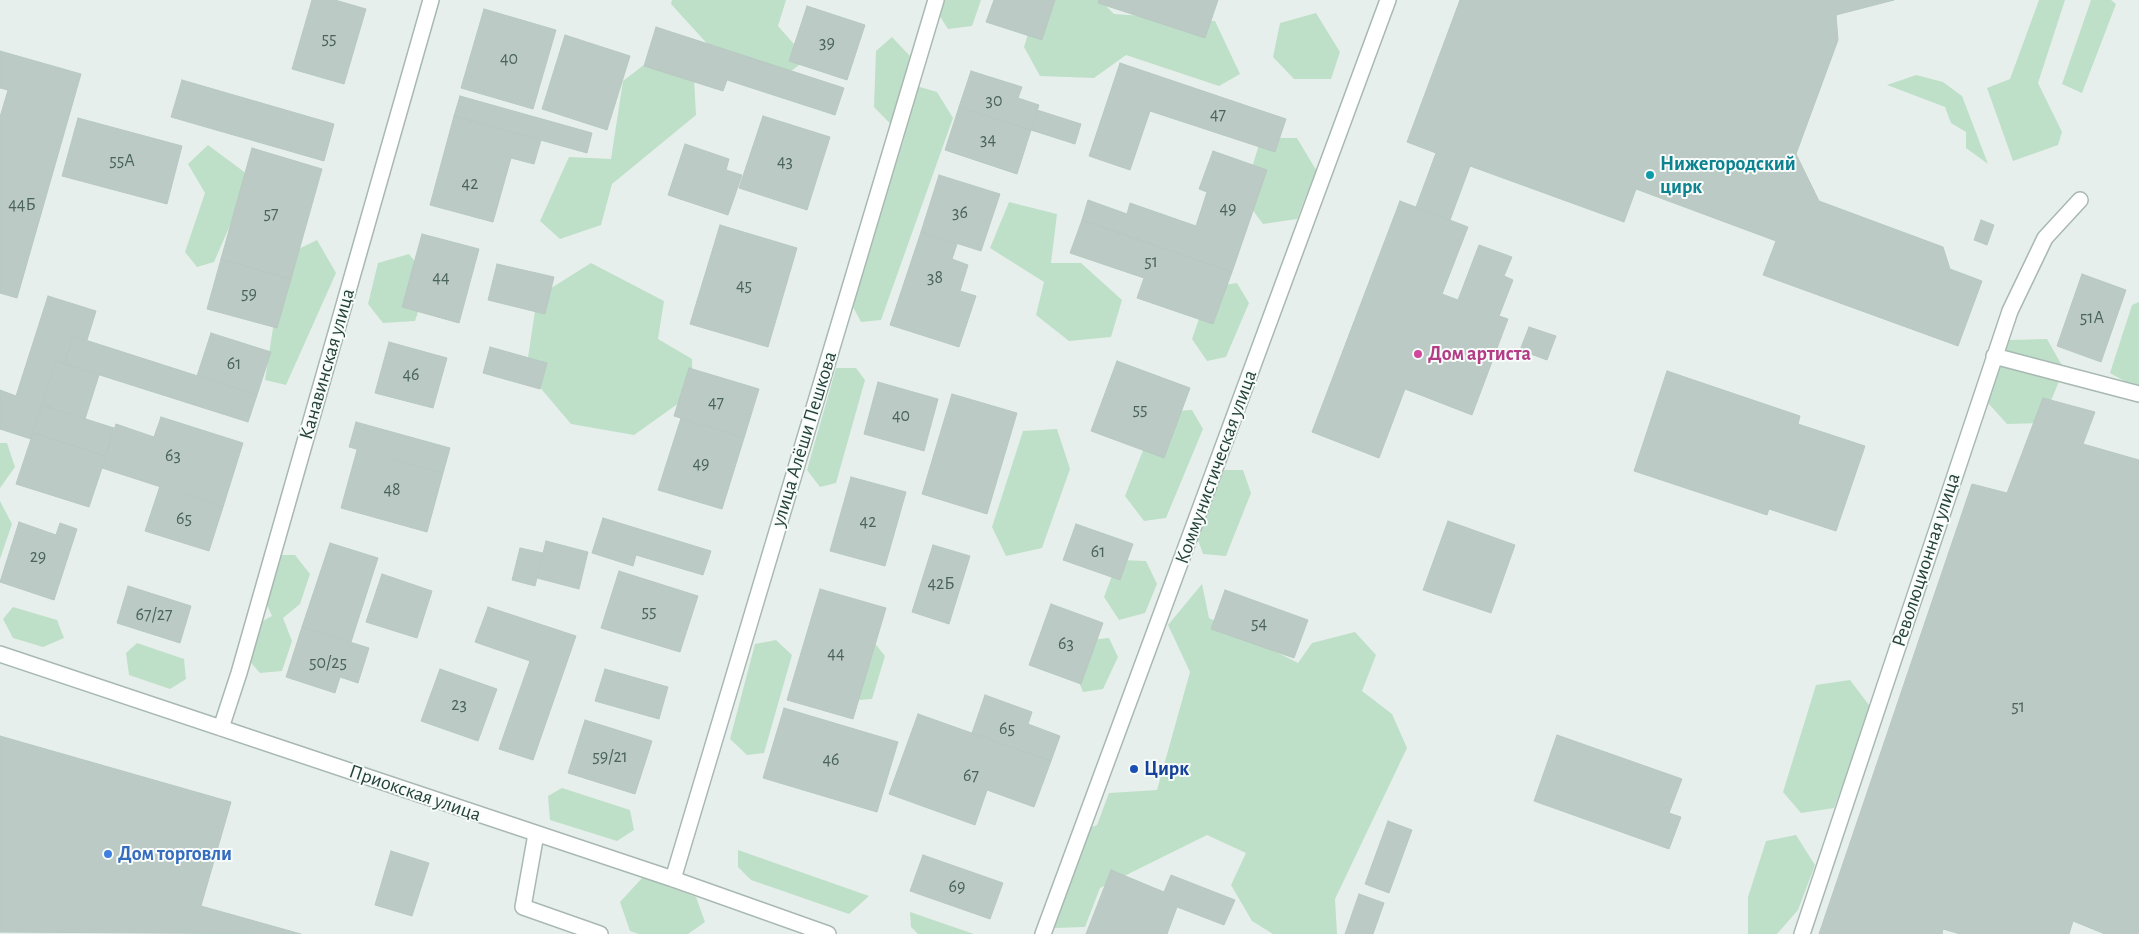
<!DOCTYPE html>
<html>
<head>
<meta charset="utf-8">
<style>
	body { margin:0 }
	canvas { display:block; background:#e6efeb }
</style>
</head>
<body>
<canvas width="2139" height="934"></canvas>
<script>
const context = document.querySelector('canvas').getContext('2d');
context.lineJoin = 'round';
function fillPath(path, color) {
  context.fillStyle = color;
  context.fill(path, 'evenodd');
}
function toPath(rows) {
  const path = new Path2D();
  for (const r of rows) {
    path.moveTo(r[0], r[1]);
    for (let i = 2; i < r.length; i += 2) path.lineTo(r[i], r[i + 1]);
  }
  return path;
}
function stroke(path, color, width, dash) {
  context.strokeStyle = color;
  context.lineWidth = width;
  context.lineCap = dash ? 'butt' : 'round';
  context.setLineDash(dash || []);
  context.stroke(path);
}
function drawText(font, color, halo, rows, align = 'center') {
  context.font = font + ' "Alegreya Sans",sans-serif';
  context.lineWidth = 4;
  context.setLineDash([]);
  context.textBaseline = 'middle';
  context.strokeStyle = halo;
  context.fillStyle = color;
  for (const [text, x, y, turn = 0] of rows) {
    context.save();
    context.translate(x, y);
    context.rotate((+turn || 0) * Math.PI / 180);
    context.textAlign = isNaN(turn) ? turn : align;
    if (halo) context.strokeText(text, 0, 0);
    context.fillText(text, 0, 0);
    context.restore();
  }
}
fillPath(toPath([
	[672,0,786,0,778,26,807,59,778,81,722,60,671,4],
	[939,0,981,0,972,26,948,29,936,10],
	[1038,0,1100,0,1114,14,1215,21,1240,74,1219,86,1126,55,1094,78,1040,76,1024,47],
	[2039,0,2065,0,2038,83,2062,132,2058,145,2013,161,1987,88,2010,79],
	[2091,0,2111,0,2116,4,2082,93,2062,84],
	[1316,13,1340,52,1331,79,1294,79,1273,57,1280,23],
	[892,37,910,56,903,82,937,92,953,118,881,320,861,322,852,305,904,138,874,107,876,51],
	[662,51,693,61,696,115,612,184,601,225,560,239,540,221,569,157,611,159,623,81],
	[1916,75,1943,82,1962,96,1988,164,1966,148,1966,132,1951,123,1945,107,1887,85],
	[1261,138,1297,138,1316,170,1297,219,1263,224,1243,197],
	[208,145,251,177,214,262,197,267,185,252,205,193,188,164],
	[1009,202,1057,214,1051,263,1081,263,1122,300,1111,337,1069,341,1036,315,1044,282,990,248],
	[317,240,336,273,286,385,265,380,284,256],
	[409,254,429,279,415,321,383,323,368,304,378,263],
	[591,263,664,301,658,339,692,359,693,393,634,435,571,424,526,371,537,297],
	[1237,283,1249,303,1226,357,1207,361,1192,339,1210,287],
	[2139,302,2139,385,2135,387,2110,373,2132,305],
	[2047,339,2064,369,2042,423,2007,424,1988,403,2009,340],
	[836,368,856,368,865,380,836,483,820,487,807,470],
	[1192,410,1203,429,1166,518,1144,521,1125,496,1158,412],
	[1057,429,1070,469,1042,548,1006,556,992,527,1023,431],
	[0,443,7,443,15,467,0,488],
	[1224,470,1243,470,1251,493,1226,556,1203,554,1197,537],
	[0,501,12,524,0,559],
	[278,555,295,555,310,574,300,604,283,618,292,641,282,671,260,673,246,657,257,624,272,616,263,596],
	[1118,560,1146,561,1157,584,1145,613,1119,620,1104,597],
	[1202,584,1209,618,1298,663,1312,643,1355,632,1376,655,1362,691,1392,714,1407,748,1335,899,1337,934,1273,934,1252,921,1231,885,1246,853,1207,835,1100,888,1085,927,1055,928,1045,905,1073,835,1097,825,1109,793,1157,790,1190,672,1168,625],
	[13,607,57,620,64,638,43,647,13,638,3,619],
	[869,636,885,656,872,699,845,701],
	[1109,638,1118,657,1103,689,1083,692,1073,667,1080,641],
	[776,640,792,655,764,753,747,755,730,739,755,644],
	[137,643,184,659,186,679,170,689,129,675,126,653],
	[1850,680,1872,709,1834,808,1801,813,1783,792,1816,685],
	[562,788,630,810,634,830,617,841,550,820,548,796],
	[1796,835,1815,865,1798,910,1777,934,1748,934,1748,897,1766,841],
	[738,850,869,896,849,914,751,880,738,867],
	[643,877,696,897,705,922,688,934,639,934,630,931,620,902],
	[910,912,974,934,918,934,911,927]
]), '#bfe0c8');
const building = toPath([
	[312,0,335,0,366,9,344,84,292,69,312,0],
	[994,0,1055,0,1042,40,986,22,994,0],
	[1099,0,1218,0,1205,38,1098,3,1099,0],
	[1460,0,1894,0,1836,15,1838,40,1796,154,1819,201,1943,247,1950,269,1982,281,1958,346,1763,275,1776,241,1636,189,1624,222,1470,166,1450,220,1416,207,1436,153,1407,142,1460,0],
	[807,6,865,25,847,80,789,61,807,6],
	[484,9,556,30,533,109,461,88,484,9],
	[656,27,844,88,835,115,727,80,723,91,644,66,656,27],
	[565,35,630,56,607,130,542,109,565,35],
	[0,51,81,74,17,298,0,293,0,117,8,90,0,88,0,51],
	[1120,63,1286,119,1275,152,1150,111,1130,170,1089,156,1120,63],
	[971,71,1022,87,1018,98,1039,105,1031,130,959,107,971,71],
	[182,80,334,124,324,161,171,117,182,80],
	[460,96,592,133,587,153,454,116,460,96],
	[959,107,1031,130,1017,174,945,150,959,107],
	[1037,110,1081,124,1075,144,1031,130,1037,110],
	[454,116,541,140,534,164,511,158,493,222,430,205,454,116],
	[763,116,830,137,807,210,739,188,763,116],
	[78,118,182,146,167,204,62,176,78,118],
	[685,144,729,159,726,170,742,175,728,215,668,195,685,144],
	[252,148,322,169,291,279,221,259,252,148],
	[1213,151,1267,170,1232,272,1082,220,1088,200,1127,214,1130,203,1196,226,1207,192,1199,189,1213,151],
	[939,175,1000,194,981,251,921,232,939,175],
	[1400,201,1468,227,1442,294,1458,300,1479,245,1512,257,1504,276,1513,280,1499,316,1508,319,1472,415,1405,389,1379,458,1312,432,1400,201],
	[1082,220,1232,272,1213,324,1137,298,1144,278,1070,253,1082,220],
	[1981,220,1994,225,1987,245,1974,240,1981,220],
	[720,225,797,248,768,347,690,324,720,225],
	[921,232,957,244,952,259,968,265,960,291,976,296,959,347,890,325,921,232],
	[422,234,479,249,459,323,402,307,422,234],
	[221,259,291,279,277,328,207,309,221,259],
	[497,264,554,277,545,314,488,300,497,264],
	[2082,274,2126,290,2101,362,2057,346,2082,274],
	[48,296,96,311,87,340,73,336,65,364,56,361,31,439,0,429,0,390,16,396,48,296],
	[1529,327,1556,336,1547,360,1520,350,1529,327],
	[211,333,271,352,257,395,197,376,211,333],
	[73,336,257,395,248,422,65,364,73,336],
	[389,342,447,358,433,408,375,393,389,342],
	[490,347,547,363,540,389,483,373,490,347],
	[56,361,99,375,85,419,42,405,56,361],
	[1117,361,1190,388,1164,458,1091,431,1117,361],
	[689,368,759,389,744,438,674,416,689,368],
	[1667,371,1800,416,1798,424,1865,446,1836,531,1769,509,1767,515,1634,471,1667,371],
	[878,382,938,399,924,451,864,434,878,382],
	[952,394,1017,413,987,514,922,494,952,394],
	[2043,398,2095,412,2083,444,2139,460,2139,934,2105,934,2073,921,2069,934,1960,934,1943,929,1942,934,1819,934,1972,484,2007,493,2043,398],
	[42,405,114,428,106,456,33,433,42,405],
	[161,417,243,443,223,507,102,468,116,424,154,437,161,417],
	[681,418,744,438,722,509,658,490,681,418],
	[356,422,450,448,443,473,349,447,356,422],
	[33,433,106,456,89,507,16,484,33,433],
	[357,450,443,473,427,532,341,508,357,450],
	[851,477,906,492,885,566,830,551,851,477],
	[160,486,223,507,209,551,145,531,160,486],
	[603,518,711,551,703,575,636,555,633,566,592,553,603,518],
	[1448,521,1515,545,1491,613,1423,590,1448,521],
	[19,522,56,535,60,523,77,529,54,600,0,582,19,522],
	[1076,524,1133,544,1120,580,1063,560,1076,524],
	[546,541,588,552,579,589,537,578,546,541],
	[330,543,378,558,351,642,302,627,330,543],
	[933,545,970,556,949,624,912,612,933,545],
	[520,548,543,553,535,586,512,580,520,548],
	[619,571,698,596,680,652,601,628,619,571],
	[382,574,432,591,417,638,366,622,382,574],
	[128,586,191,606,180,643,117,623,128,586],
	[820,589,886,608,853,719,787,700,820,589],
	[1225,590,1308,620,1294,658,1211,629,1225,590],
	[1051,604,1103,623,1081,684,1029,665,1051,604],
	[488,607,576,636,533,760,499,749,530,661,475,642,488,607],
	[302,627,369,648,358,683,340,677,335,693,286,677,302,627],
	[440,669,497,689,478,741,421,721,440,669],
	[605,669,668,687,659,719,595,701,605,669],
	[985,695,1032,712,1028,724,1060,736,1051,761,972,733,985,695],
	[784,708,898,742,877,812,763,778,784,708],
	[918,714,1051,761,1034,807,987,790,975,825,889,794,918,714],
	[585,720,652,741,635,794,568,773,585,720],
	[1557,735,1682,779,1669,813,1681,817,1669,849,1534,801,1557,735],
	[0,736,231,802,201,906,301,934,0,932,0,736],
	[1388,821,1412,830,1389,893,1365,884,1388,821],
	[391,851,429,863,412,916,375,905,391,851],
	[923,855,1003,883,990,919,910,891,923,855],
	[1111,870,1164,892,1171,875,1235,900,1224,925,1177,907,1167,934,1086,934,1111,870],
	[1359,894,1384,903,1373,934,1345,934,1359,894]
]);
fillPath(building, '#bbcac4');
stroke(building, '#b8c9c2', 1);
const minor = toPath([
	[1994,356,2139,394],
	[0,654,673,879,828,934],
	[221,728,239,673,431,0],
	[536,834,523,907,600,934],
	[673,879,936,0],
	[1043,934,1388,0],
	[1802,934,2010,311,2045,238,2080,200]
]);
stroke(minor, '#a8b8b2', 18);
stroke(minor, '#fff', 15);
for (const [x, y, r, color] of [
	[1650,175,5,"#0f9aa8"],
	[1418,354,5,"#d1479c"],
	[1134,769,5,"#1a4fb4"],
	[108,854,5,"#3f7fe0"]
]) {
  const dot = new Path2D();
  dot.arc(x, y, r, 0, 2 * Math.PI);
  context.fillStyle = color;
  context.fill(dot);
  stroke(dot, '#f7fbf9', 2);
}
drawText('18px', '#4a645c', null, [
	["55",329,39],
	["39",827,43],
	["40",509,59],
	["30",994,101],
	["47",1218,115],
	["34",988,140],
	["55А",122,161],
	["43",785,162],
	["42",470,184],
	["44Б",22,205],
	["49",1228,209],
	["36",960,213],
	["57",271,214],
	["51",1151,262],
	["44",441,278],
	["38",935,278],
	["45",744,286],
	["59",249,294],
	["51А",2092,318],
	["61",234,364],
	["46",411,375],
	["47",716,403],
	["55",1140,410],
	["40",901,416],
	["63",173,456],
	["49",701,464],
	["48",392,490],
	["65",184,519],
	["42",868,522],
	["61",1098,552],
	["29",38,557],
	["42Б",941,584],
	["55",649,612],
	["67/27",154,615],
	["54",1259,624],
	["63",1066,644],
	["44",836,654],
	["50/25",328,663],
	["23",459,705],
	["51",2018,707],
	["65",1007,729],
	["59/21",610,757],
	["46",831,760],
	["67",971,776],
	["69",957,887]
]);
drawText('bold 20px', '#0d838f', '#f7fbf9', [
	["Нижегородский",1660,164],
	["цирк",1660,187]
], 'left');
drawText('bold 20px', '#b23c85', '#f7fbf9', [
	["Дом артиста",1428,354]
], 'left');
drawText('20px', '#24423a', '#f7fbf9', [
	["Канавинская улица",327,364,-74],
	["улица Алёши Пешкова",804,439,-73],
	["Коммунистическая улица",1216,467,-70],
	["Революционная улица",1926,560,-72],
	["Приокская улица",415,793,19]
]);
drawText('bold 20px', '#164399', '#f7fbf9', [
	["Цирк",1144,769]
], 'left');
drawText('bold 20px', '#366cbe', '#f7fbf9', [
	["Дом торговли",118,854]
], 'left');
</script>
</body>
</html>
